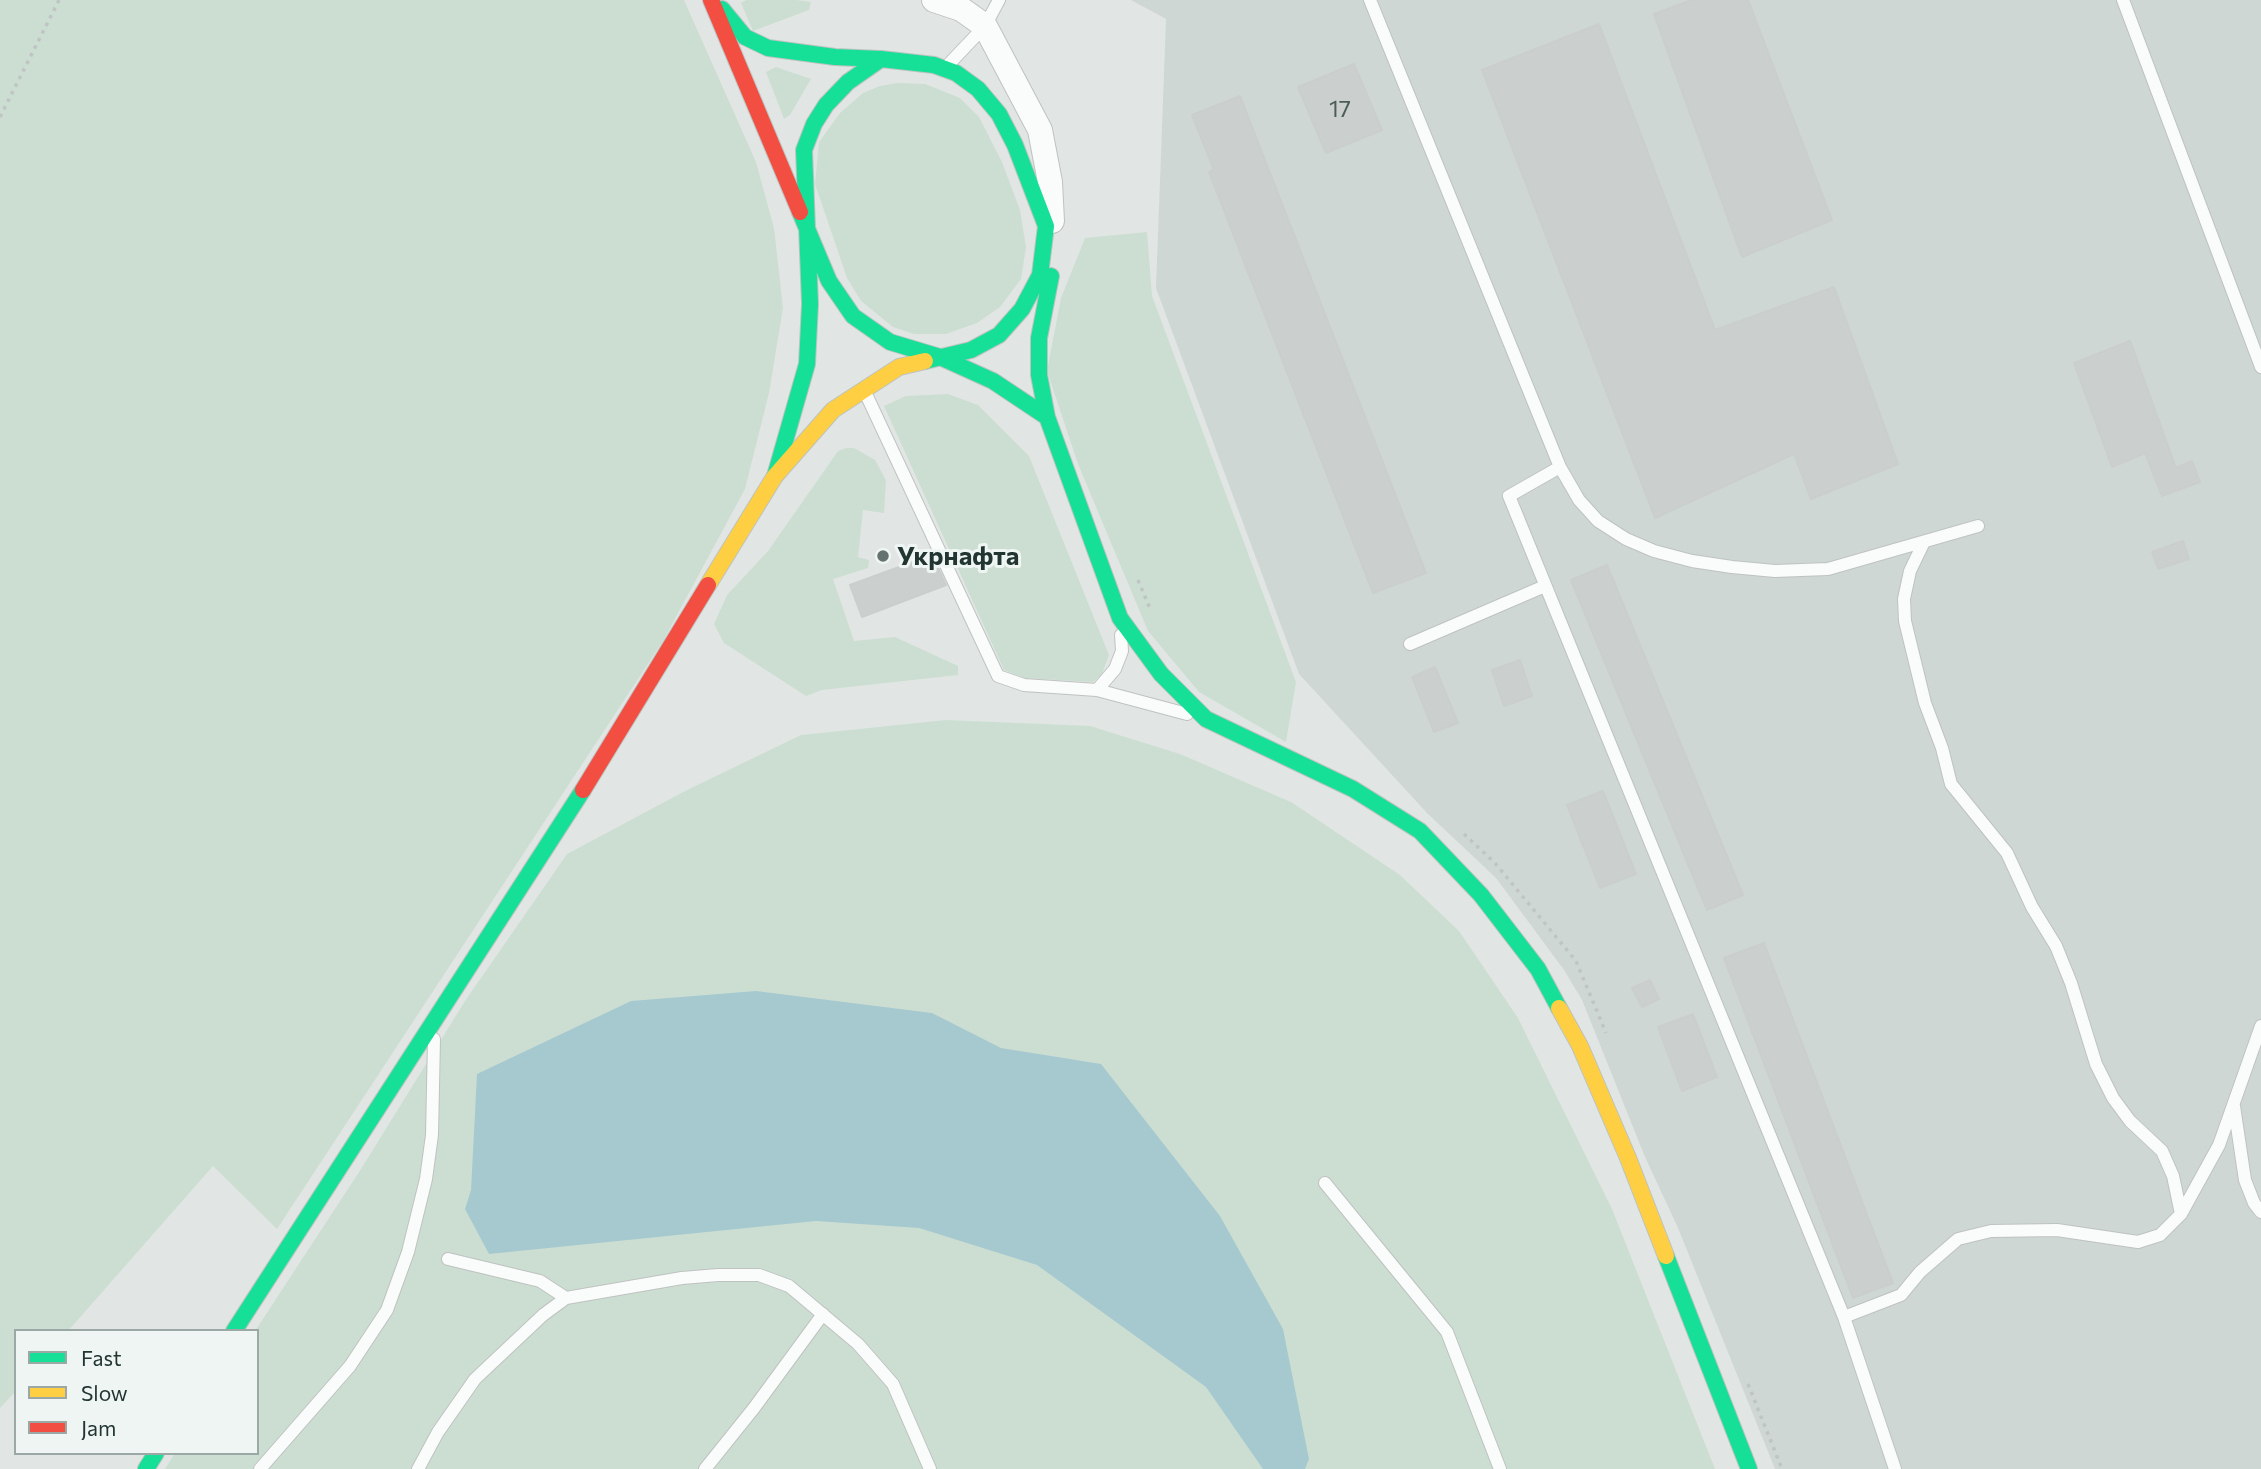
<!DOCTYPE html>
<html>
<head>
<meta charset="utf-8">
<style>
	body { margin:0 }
	#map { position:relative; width:2261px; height:1469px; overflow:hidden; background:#e1e6e4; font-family:Commissioner,sans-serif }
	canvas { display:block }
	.legend { position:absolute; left:14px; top:1329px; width:245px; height:126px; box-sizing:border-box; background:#eef5f2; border:2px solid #9ca8a5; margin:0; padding:9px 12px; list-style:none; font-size:21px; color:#223531 }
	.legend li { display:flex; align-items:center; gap:14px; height:35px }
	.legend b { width:35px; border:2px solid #9ca8a5 }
</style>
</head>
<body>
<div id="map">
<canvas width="2261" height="1469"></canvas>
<ul class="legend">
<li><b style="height:9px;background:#16e098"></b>Fast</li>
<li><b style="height:9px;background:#ffcf43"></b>Slow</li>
<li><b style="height:9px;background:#f24e42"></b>Jam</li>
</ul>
</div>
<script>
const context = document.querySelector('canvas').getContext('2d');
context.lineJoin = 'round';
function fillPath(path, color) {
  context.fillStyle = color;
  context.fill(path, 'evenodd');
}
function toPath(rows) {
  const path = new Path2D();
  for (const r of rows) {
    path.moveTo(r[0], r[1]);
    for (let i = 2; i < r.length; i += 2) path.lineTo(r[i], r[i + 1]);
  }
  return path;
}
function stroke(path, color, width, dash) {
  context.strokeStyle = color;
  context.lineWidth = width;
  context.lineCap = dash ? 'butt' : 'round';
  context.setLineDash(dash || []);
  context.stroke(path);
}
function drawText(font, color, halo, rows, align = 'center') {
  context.font = font + ' Commissioner,sans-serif';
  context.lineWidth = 6;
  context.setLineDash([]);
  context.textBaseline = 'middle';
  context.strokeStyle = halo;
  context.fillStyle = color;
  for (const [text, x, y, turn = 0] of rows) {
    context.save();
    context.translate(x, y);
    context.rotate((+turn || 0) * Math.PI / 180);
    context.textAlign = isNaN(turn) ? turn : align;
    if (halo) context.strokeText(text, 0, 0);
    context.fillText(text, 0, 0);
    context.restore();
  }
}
fillPath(toPath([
	[1131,0,2261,0,2261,1469,1775,1469,1678,1228,1645,1157,1582,1000,1564,970,1496,878,1427,813,1299,674,1156,288,1166,19]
]), '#cfd7d4');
fillPath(toPath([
	[0,0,684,0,756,162,774,228,783,308,769,393,745,489,663,641,277,1229,213,1166,68,1331,16,1331,16,1391,0,1408],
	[746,0,796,0,811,2,809,10,753,31,741,3],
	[776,67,811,79,790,115,784,119,766,72],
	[897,83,925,84,960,98,979,117,1002,162,1020,210,1026,247,1021,279,1000,307,977,323,946,334,914,334,893,327,861,301,847,278,815,184,819,142,840,113,863,93,880,86],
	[1147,232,1152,296,1296,682,1286,742,1199,692,1148,631,1078,464,1047,371,1061,298,1085,238],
	[948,394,978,405,1029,456,1109,655,1102,674,1093,682,1025,678,1004,670,884,406,906,396],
	[846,448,854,448,875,460,886,480,884,513,863,510,858,557,869,560,868,568,833,579,854,641,895,637,958,666,958,675,822,690,806,696,724,643,714,624,727,595,768,551,838,451],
	[946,720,1090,726,1180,754,1291,802,1400,875,1459,931,1518,1018,1612,1209,1715,1469,165,1469,175,1453,257,1453,257,1331,255,1331,361,1169,465,1001,567,854,687,790,801,735]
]), '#ccded2');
fillPath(toPath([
	[756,991,932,1013,1001,1048,1101,1064,1220,1216,1283,1329,1309,1459,1305,1469,1263,1469,1206,1387,1037,1265,919,1228,816,1221,489,1254,465,1209,471,1190,477,1074,631,1001]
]), '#a6c9d0');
const building = toPath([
	[1692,0,1748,0,1832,220,1742,257,1654,14,1692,0],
	[1599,24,1715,330,1834,287,1898,464,1811,499,1794,454,1655,518,1482,70,1599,24],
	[1354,64,1382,130,1326,153,1298,87,1354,64],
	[1240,96,1426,573,1373,593,1209,172,1214,170,1192,115,1240,96],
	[2130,341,2176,468,2192,461,2200,482,2162,496,2145,453,2112,467,2074,363,2130,341],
	[2183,541,2189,559,2158,569,2152,552,2183,541],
	[932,555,946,585,862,617,850,585,932,555],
	[1607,565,1743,895,1707,910,1571,580,1607,565],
	[1520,660,1532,696,1504,706,1492,670,1520,660],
	[1435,667,1458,723,1434,732,1412,677,1435,667],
	[1603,791,1636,874,1600,888,1567,805,1603,791],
	[1764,943,1893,1283,1853,1298,1724,958,1764,943],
	[1650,980,1659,999,1642,1007,1632,988,1650,980],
	[1693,1014,1717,1077,1682,1091,1658,1027,1693,1014]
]);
fillPath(building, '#cbcfce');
stroke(building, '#cacecd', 2);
const lane = toPath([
	[1370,0,1560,467,1509,496,1844,1317,1901,1295,1920,1272,1958,1239,1991,1231,2057,1230,2138,1242,2160,1235,2181,1214,2219,1145,2261,1026],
	[2123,0,2261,367],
	[948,65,985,26,999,0],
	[865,392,998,676,1024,685,1097,690,1187,714],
	[1560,467,1579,500,1598,521,1626,539,1654,551,1692,561,1732,567,1775,571,1828,569,1978,526],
	[1924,542,1910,571,1904,599,1905,621,1925,703,1942,748,1951,784,2007,853,2032,907,2056,946,2071,983,2096,1064,2113,1098,2130,1121,2162,1151,2173,1176,2181,1214],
	[1410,644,1545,586],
	[1097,690,1115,669,1122,651,1121,635],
	[2234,1106,2245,1180,2254,1203,2261,1212],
	[1325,1183,1447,1332,1500,1469],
	[448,1259,540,1281,566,1298],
	[1844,1317,1895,1469],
	[260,1469,350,1366,387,1310,408,1252,426,1179,432,1135,434,1039],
	[418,1469,438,1432,475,1379,543,1315,566,1298,682,1278,718,1275,759,1275,789,1286,858,1344,893,1384,930,1469],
	[705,1469,754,1408,823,1314]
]);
const street = toPath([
	[934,0,961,9,985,26,1040,130,1050,182,1052,221]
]);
const fast = toPath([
	[722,9,745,37,768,48,835,57,881,59],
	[800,212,829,281,853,316,890,342,940,357,993,381,1047,417],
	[1051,276,1039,338,1039,375,1047,417,1120,618,1161,674,1206,719,1353,789,1420,831,1481,895,1538,969,1559,1008],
	[775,476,807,364,810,304,804,150,814,124,826,105,848,82,881,59,934,65,956,73,978,89,999,114,1015,145,1046,226,1040,275,1022,309,999,335,971,350,925,361],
	[1666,1256,1749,1469],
	[234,1331,583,790],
	[146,1469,156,1453]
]);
const slow = toPath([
	[708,585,775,476,833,410,899,367,925,361],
	[1559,1008,1580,1046,1628,1158,1666,1256]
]);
const jam = toPath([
	[711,0,800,212],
	[583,790,708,585]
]);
stroke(lane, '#bec3c1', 14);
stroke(street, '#bec3c1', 26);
stroke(fast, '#bdc3c1', 18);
stroke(slow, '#bdc3c1', 18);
stroke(jam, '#bdc3c1', 18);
stroke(toPath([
	[0,117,59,0],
	[1138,580,1151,611],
	[1464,834,1495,863,1576,961,1606,1033],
	[1748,1384,1782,1469]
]), '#bfc5c4', 3.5, [3.5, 5]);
stroke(lane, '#fafbfb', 12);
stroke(street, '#fafbfb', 24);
stroke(fast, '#16e098', 16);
stroke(slow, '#ffcf43', 16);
stroke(jam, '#f24e42', 16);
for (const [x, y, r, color] of [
	[883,556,7,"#657370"]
]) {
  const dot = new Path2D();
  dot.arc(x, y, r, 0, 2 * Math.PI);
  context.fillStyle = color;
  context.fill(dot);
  stroke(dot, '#eef5f2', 2.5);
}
drawText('23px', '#4c5c58', null, [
	["17",1340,109]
]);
drawText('bold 26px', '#223531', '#eef5f2', [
	["Укрнафта",897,556]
], 'left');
</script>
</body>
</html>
